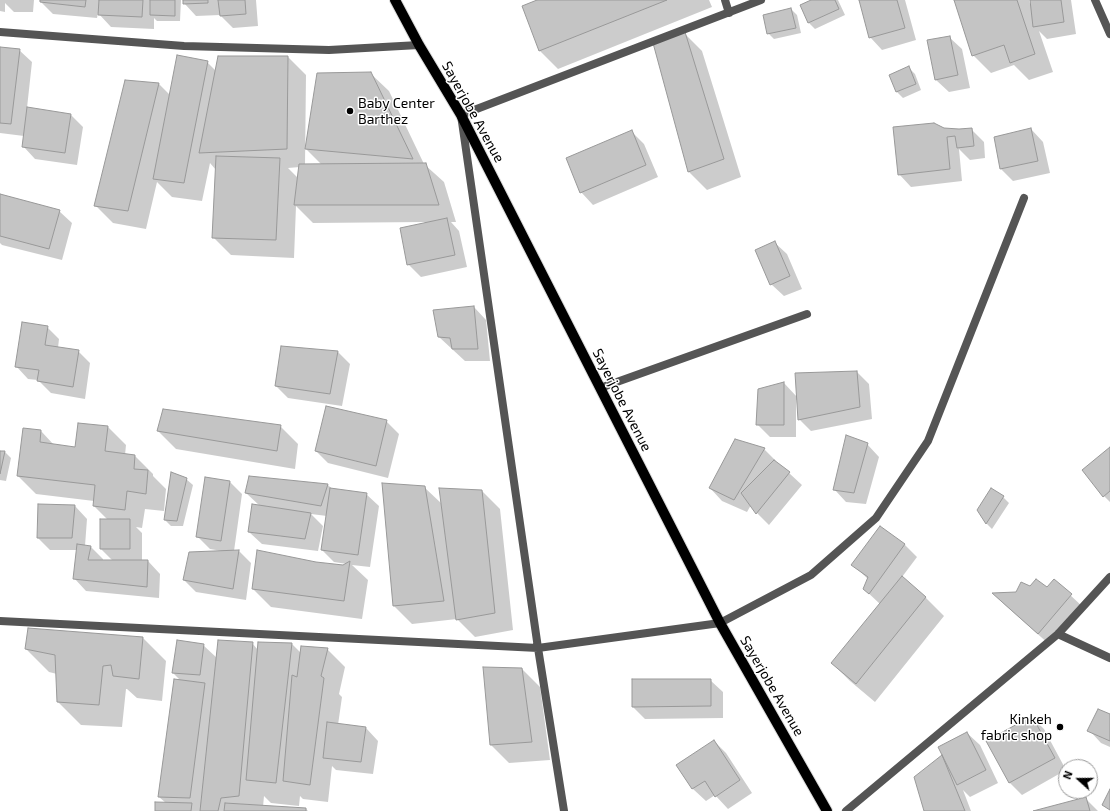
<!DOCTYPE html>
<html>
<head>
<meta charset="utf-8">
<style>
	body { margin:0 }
	#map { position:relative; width:1110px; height:811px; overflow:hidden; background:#fff; font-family:"Exo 2",sans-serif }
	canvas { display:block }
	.north { position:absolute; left:1058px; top:759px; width:40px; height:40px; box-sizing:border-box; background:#fff; border:1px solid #999; border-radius:50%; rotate:291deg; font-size:11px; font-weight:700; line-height:16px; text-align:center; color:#000 }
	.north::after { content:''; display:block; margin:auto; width:14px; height:18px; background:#000; clip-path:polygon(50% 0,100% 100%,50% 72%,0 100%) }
</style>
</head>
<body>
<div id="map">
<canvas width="1110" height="811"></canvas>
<div class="north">N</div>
</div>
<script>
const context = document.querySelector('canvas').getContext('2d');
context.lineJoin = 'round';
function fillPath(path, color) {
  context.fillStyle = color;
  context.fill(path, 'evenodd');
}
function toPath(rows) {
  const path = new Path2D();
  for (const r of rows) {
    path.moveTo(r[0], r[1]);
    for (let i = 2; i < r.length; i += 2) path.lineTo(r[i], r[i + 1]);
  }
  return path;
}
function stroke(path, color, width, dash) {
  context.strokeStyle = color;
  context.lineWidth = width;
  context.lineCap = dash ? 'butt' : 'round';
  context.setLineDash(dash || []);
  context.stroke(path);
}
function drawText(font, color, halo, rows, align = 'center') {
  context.font = font + ' "Exo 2",sans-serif';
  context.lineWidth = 3;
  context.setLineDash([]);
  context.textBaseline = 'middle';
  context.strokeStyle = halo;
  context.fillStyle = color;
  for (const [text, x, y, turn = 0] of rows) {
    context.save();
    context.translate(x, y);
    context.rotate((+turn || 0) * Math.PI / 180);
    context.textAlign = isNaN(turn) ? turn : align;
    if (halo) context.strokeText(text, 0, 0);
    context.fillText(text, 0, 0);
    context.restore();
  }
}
fillPath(toPath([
	[0,0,34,0,33,12,14,12,5,3,5,12,0,11],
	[41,0,181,0,180,21,157,21,154,18,154,29,111,27,98,13,97,18,53,14,41,2],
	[184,0,256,0,258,26,233,28,220,15,196,16,184,3],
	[540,0,709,0,712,7,558,69,540,51,523,7],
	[814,0,838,0,845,15,815,29,809,23],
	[860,0,905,0,916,40,882,50,870,37],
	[955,0,1029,0,1030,4,1031,4,1031,0,1071,0,1076,34,1047,39,1039,31,1053,72,1029,80,1014,65,991,73,973,55],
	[791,9,797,15,801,33,774,39,768,33],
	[684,33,702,51,741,177,707,190,689,172],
	[949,37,962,49,970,88,949,92,936,80,928,41],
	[0,48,19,50,32,62,27,108,71,115,83,127,77,165,35,159,23,146,24,136,0,133],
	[288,57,306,75,305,165,322,165,306,149,370,73,389,91,424,164,444,182,456,222,451,222,459,231,467,267,421,277,408,264,425,222,313,223,296,206,294,258,231,255,213,237,216,170,210,163,202,201,172,197,157,182,146,229,113,223,95,205,159,84,170,95,207,62,216,71],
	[300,167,298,178,288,168],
	[909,68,915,74,921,90,903,98,897,92,890,76],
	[943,129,959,130,971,129,984,142,985,158,970,160,959,149,962,181,911,187,899,174],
	[1031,129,1043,142,1050,173,1013,181,1001,169,995,137],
	[632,132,644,144,658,177,593,205,581,192],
	[0,195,59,211,72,223,62,260,2,245,0,243],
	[774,242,787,254,802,289,784,296,771,284],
	[474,307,486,320,490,361,465,361,439,337],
	[47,327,59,339,58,348,78,351,90,363,85,399,51,393,38,380,28,379,16,366],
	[282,347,338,352,350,364,342,406,288,398,276,386],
	[857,372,869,384,872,419,811,431,799,419,798,400,796,400,796,437,770,437,757,424,784,383,797,397],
	[386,421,399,434,388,478,328,463,316,451],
	[79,424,108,427,126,445,125,455,135,456,153,474,153,476,166,489,164,511,145,509,142,528,136,527,142,533,142,561,148,561,160,574,159,598,86,591,74,578,78,550,50,550,38,538,39,505,75,506,87,519,85,546,91,547,103,559,103,561,113,561,101,549,101,520,108,520,94,506,94,501,36,494,18,476,41,431,54,445,76,448],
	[280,426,298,444,295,469,176,449,158,431],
	[867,444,879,457,866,504,846,502,834,489],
	[1110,448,1110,502,1104,496],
	[764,449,776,461,776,462,789,473,802,485,769,525,757,513,751,505,747,512,722,501,710,488],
	[0,452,5,452,11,458,6,481,0,480],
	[250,477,328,485,332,489,366,494,379,506,370,567,352,565,368,580,362,619,271,607,253,589,316,563,343,566,347,564,334,562,322,550,327,516,311,514,323,526,318,551,262,544,249,532,260,506,246,493],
	[186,479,193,485,183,526,171,526,165,520],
	[230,482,242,494,234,551,239,551,251,563,246,600,196,592,184,580,222,552,222,551,210,549,197,536],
	[383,484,424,487,442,504,482,491,500,509,513,630,475,637,457,619,412,624,394,606],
	[1003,497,1009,503,992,529,987,524,978,510],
	[880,527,905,545,917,557,902,577,926,598,944,616,875,702,850,681,832,663,880,604,864,589,868,579,853,565],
	[1054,580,1083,607,1050,645,1005,605,994,594,1017,593,1030,587,1047,589],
	[143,638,166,661,162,701,137,698,127,689,126,689,122,727,81,725,58,702,57,674,49,672,26,649],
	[252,643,258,650,259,643,292,644,301,653,327,649,345,667,339,694,342,697,338,725,366,728,378,741,373,774,336,770,332,766,328,802,303,799,300,796,299,806,271,803,264,796,263,807,306,809,308,811,156,811,166,803,159,797,181,681,173,673,203,645,217,658],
	[484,668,522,669,540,687,550,760,509,763,491,745],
	[710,680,723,692,723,718,645,719,633,707],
	[1110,715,1110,747,1101,743,1089,730],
	[1032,717,1044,729,1066,770,1022,795,1009,782],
	[967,733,980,745,998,783,970,797,963,790,971,811,925,811,915,777,943,756],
	[714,741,726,753,752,793,728,809,715,795,706,801,693,789,678,765],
	[1085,798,1098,811,1037,811]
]), '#0003');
const building = toPath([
	[40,0,86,0,85,7,40,2,40,0],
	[99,0,143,0,142,17,98,15,99,0],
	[150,0,175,0,175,16,150,15,150,0],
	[183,0,208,0,208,3,183,4,183,0],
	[218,0,245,0,246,14,220,16,218,0],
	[537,0,667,0,539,51,522,6,537,0],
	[811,0,835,0,839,9,808,23,800,5,811,0],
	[859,0,897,0,905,28,869,38,859,0],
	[954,0,1017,0,1035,54,1010,63,1004,45,972,56,954,0],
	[1030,0,1061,0,1064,22,1033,27,1030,0],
	[791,8,796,28,767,34,763,15,791,8],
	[685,32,724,159,688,172,653,43,685,32],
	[950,36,958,75,935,80,927,40,950,36],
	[0,47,20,49,11,124,0,123,0,47],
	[177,55,208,61,184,183,153,179,177,55],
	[218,56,288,56,287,149,199,153,218,56],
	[909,66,916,84,896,92,889,75,909,66],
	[371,72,413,159,305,149,317,73,371,72],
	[125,80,159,83,128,211,94,206,125,80],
	[27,107,71,114,65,153,22,147,27,107],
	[934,123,944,128,959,129,972,128,974,146,957,148,955,136,947,137,950,169,898,175,893,127,934,123],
	[1031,128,1038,161,1000,169,994,137,1031,128],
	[632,130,646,165,580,193,566,158,632,130],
	[216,156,280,158,276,240,212,238,216,156],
	[426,163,439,205,294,205,299,164,426,163],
	[0,194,60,210,49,249,0,236,0,194],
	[447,218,455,255,407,265,400,228,447,218],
	[775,241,790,276,770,285,755,250,775,241],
	[474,306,478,349,452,349,450,338,438,337,433,310,474,306],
	[22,322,48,326,45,345,79,350,73,387,37,381,39,370,15,367,22,322],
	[281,346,338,351,330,394,275,386,281,346],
	[857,371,860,407,798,420,795,373,857,371],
	[784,382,784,425,756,425,758,389,784,382],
	[326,406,387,420,376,466,315,451,326,406],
	[163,409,281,425,277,451,157,431,163,409],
	[78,423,108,426,105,451,135,455,134,469,148,470,146,494,127,491,125,510,93,506,95,485,17,476,23,428,41,430,40,442,75,447,78,423],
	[846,435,868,443,854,493,833,490,846,435],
	[735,439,765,448,734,500,709,488,735,439],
	[1110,447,1110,491,1103,497,1082,470,1110,447],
	[0,451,5,451,0,474,0,451],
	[774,460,790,472,756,514,741,493,774,460],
	[171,472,187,478,177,521,164,520,171,472],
	[249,476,328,484,321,506,245,493,249,476],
	[205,477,230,481,221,541,196,537,205,477],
	[382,483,425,486,444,601,393,606,382,483],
	[330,488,367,493,358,555,321,550,330,488],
	[439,488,482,490,495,613,456,620,439,488],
	[991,488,1004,496,986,524,977,510,991,488],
	[38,504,75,505,72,538,37,538,38,504],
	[252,504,311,513,305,539,248,532,252,504],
	[100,519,130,519,130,549,100,549,100,519],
	[880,526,905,544,869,594,863,589,868,577,851,565,880,526],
	[77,544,91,546,88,560,148,560,147,587,73,579,77,544],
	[239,550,233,589,183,580,189,552,239,550],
	[257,550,316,562,343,565,350,561,344,601,252,589,257,550],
	[902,576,926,597,856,684,831,663,902,576],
	[1036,579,1047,587,1054,579,1072,594,1038,634,992,593,1016,592,1021,582,1030,586,1036,579],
	[28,628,143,637,139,679,113,676,111,665,103,666,99,705,57,702,55,655,25,649,28,628],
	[177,640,204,644,200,675,172,673,177,640],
	[218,640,253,642,239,796,221,798,218,811,200,811,218,640],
	[258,642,292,643,276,783,246,780,258,642],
	[301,646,328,648,321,676,324,678,310,785,283,781,292,675,297,677,301,646],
	[483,667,522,668,532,742,490,745,483,667],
	[174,679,205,683,190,798,158,797,174,679],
	[632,679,711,679,711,706,632,707,632,679],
	[1098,709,1110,714,1110,741,1087,731,1098,709],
	[1032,716,1055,758,1009,783,986,741,1032,716],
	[327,722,366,727,361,762,323,758,327,722],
	[967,732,986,770,957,785,938,747,967,732],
	[714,740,740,780,715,797,705,781,692,789,676,765,714,740],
	[942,755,965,811,924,811,914,777,942,755],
	[1110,789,1110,810,1102,805,1110,789],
	[1086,797,1090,811,1033,811,1086,797],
	[155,802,192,803,191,811,155,811,155,802],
	[225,803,306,808,306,811,224,811,225,803]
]);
fillPath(building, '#c4c4c4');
stroke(building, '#999', 1);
const primary = toPath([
	[395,0,419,45,461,115,720,623,827,811]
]);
stroke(primary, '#dbdbdb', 12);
stroke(toPath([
	[600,388,807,314]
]), '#555', 8);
stroke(toPath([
	[725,0,729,13],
	[1095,0,1110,34],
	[0,32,184,46,329,50,419,45],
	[0,621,538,648,720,623,811,575,876,518,928,441,1024,198],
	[1058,634,1110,658],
	[564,811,538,648,461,115,761,0],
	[846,811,1058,634,1110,577]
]), '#555', 8);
stroke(primary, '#000', 10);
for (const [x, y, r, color] of [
	[350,111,4,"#000"],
	[1060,727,4,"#000"]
]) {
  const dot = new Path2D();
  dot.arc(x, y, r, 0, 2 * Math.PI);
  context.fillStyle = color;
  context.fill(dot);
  stroke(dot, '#fff', 1.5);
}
drawText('14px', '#000', '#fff', [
	["Baby Center",358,103],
	["Barthez",358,119],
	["Kinkeh",1052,719,"right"],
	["fabric shop",1052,735,"right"]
], 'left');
drawText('14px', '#000', '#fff', [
	["Sayerjobe Avenue",473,112,61],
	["Sayerjobe Avenue",622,400,63],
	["Sayerjobe Avenue",772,686,60]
]);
</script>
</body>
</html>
